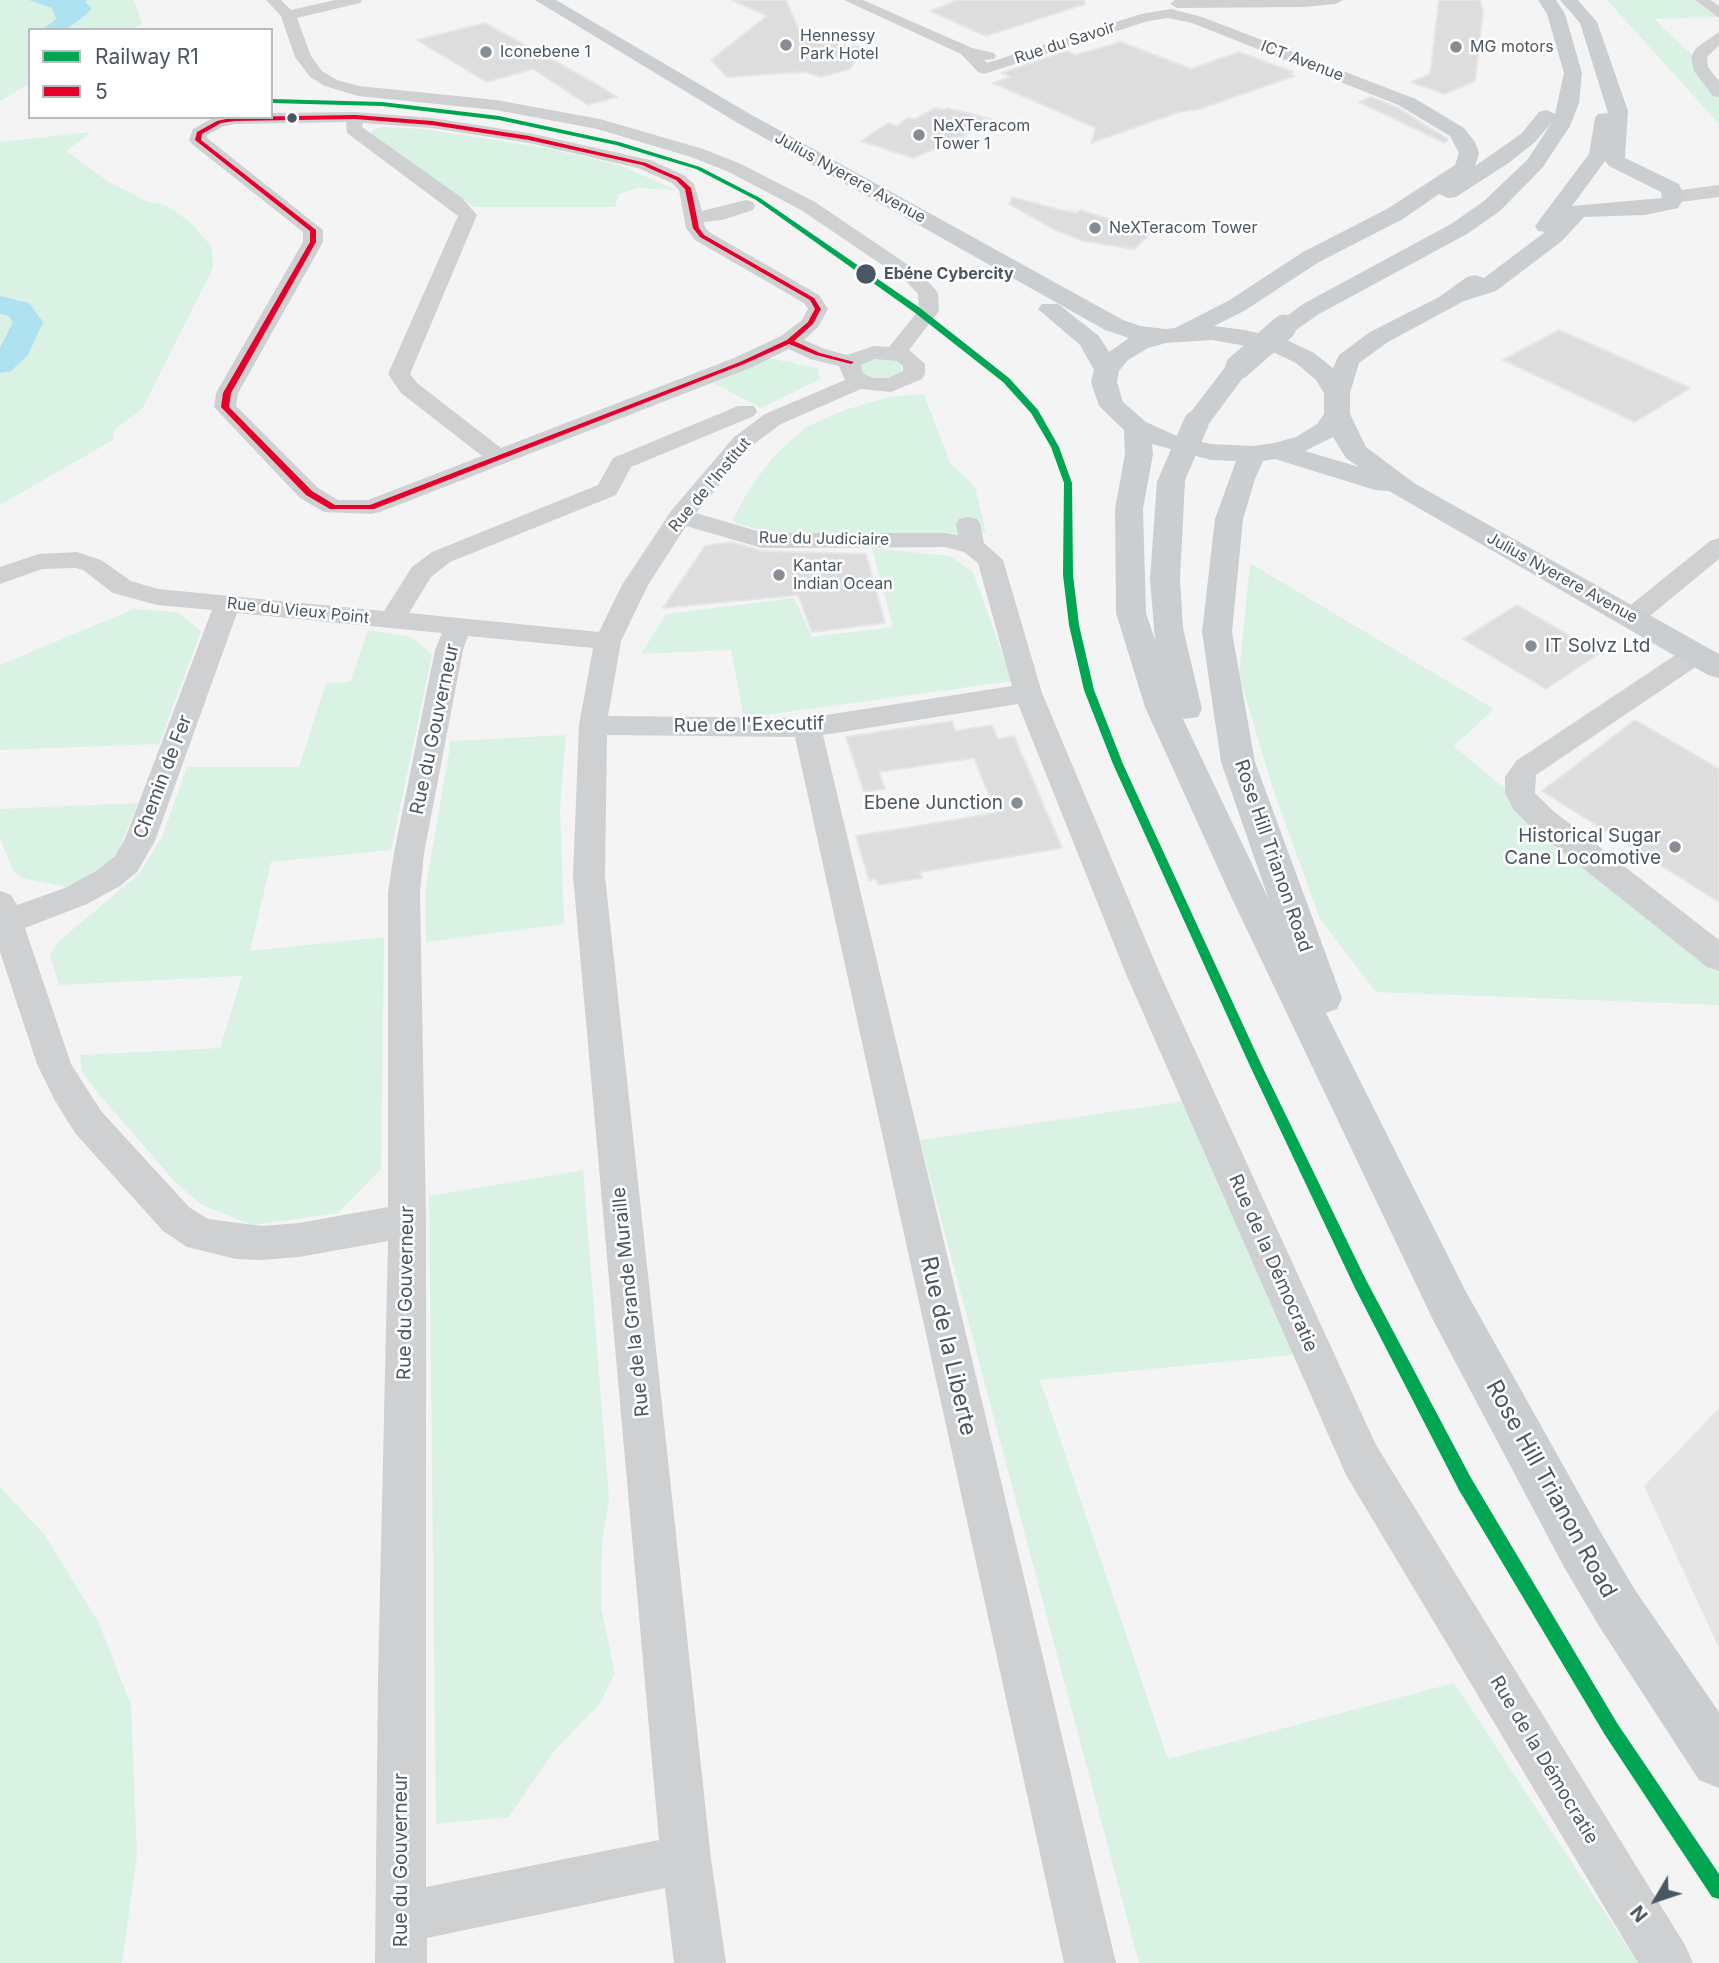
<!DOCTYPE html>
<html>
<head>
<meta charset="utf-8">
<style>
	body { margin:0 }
	#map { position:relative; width:1719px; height:1963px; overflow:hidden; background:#f4f4f4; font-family:Inter,sans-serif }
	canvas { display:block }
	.legend { position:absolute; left:28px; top:28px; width:245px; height:91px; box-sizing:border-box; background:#fff; border:2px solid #b7bbc0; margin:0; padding:9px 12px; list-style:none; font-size:21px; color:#4a5661 }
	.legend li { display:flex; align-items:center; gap:14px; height:35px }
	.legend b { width:35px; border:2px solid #b7bbc0 }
	.north { position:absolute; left:1621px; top:1865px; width:70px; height:70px; -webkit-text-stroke:5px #fff; paint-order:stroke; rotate:231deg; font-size:19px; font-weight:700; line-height:28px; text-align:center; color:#4a5661 }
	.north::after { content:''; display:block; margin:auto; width:24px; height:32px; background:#4a5661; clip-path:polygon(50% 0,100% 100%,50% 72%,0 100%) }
</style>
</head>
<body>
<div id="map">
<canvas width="1719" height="1963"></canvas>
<ul class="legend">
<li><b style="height:9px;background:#00a651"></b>Railway R1</li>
<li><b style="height:9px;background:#e4002b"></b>5</li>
</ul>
<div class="north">N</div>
</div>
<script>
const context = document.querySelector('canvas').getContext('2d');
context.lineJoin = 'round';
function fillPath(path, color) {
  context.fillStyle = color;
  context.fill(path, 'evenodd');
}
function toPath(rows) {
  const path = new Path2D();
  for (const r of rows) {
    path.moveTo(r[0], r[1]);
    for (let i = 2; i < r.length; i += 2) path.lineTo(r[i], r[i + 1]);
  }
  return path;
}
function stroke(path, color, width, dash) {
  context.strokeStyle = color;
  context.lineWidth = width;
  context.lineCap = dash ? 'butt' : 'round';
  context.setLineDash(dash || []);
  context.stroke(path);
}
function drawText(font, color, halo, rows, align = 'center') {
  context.font = font + ' Inter,sans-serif';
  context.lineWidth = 5;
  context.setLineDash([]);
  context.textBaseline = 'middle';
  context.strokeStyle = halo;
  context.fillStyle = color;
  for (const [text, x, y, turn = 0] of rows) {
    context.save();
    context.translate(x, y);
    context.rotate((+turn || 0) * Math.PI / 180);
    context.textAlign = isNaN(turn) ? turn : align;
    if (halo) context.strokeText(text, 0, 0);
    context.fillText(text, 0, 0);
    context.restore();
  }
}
fillPath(toPath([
	[1719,1408,1719,1648,1644,1486]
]), '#e6e5e6');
fillPath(toPath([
	[0,0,134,0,142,23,132,30,30,30,30,83,0,101],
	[1607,0,1694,0,1717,17,1654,19,1693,56,1719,97,1719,124],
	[382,127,424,129,546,148,622,166,676,190,637,188,619,194,615,207,474,207,370,135,373,130],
	[91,132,66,151,109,182,148,202,166,205,191,223,212,247,213,268,142,409,114,430,113,440,0,505,0,142],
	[768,358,818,368,820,379,761,408,712,382],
	[877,358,897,361,902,366,901,372,887,379,869,377,863,374,862,364],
	[924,394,950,463,975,487,986,533,773,535,732,521,748,491,773,457,806,427,842,411,888,397],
	[872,548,950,556,973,572,1012,681,744,718,731,650,641,654,666,614,794,598,812,637,893,627],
	[1250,563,1494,709,1454,746,1719,970,1719,1005,1376,992,1320,919,1273,789,1239,675],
	[134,609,177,612,201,631,159,744,0,750,0,665],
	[368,630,407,636,417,641,432,655,391,850,271,862,250,951,384,937,381,1169,338,1213,253,1225,202,1205,175,1182,97,1092,82,1071,80,1055,220,1048,242,976,59,985,50,955,58,942,139,874,162,837,187,767,299,767,326,683,350,682],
	[566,735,560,808,564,924,426,942,425,891,451,741],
	[138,803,119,850,100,870,66,887,21,878,13,871,0,838,0,809],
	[1192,1100,1301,1354,1040,1380,1168,1759,1454,1683,1638,1963,1139,1963,920,1140],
	[583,1170,609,1500,602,1542,601,1608,615,1673,599,1705,553,1752,509,1817,436,1824,429,1196],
	[0,1487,44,1534,99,1623,131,1705,137,1855,122,1963,0,1963]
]), '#d9f2e3');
fillPath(toPath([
	[29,0,87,0,85,2,92,8,86,15,65,30,42,30,56,19,52,8]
]), '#aee2f0');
fillPath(toPath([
	[0,296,29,303,43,322,28,355,11,371,0,373,0,348,13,322,9,316,0,314,0,296]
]), '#aee2f0');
const building = toPath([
	[732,0,786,0,802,37,818,38,817,42,865,47,850,69,821,77,804,72,727,77,711,60,767,16,732,0],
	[958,0,1084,0,1085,4,986,36,930,11,958,0],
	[1439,0,1480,0,1483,11,1475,81,1444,94,1411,82,1430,74,1439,0],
	[485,23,593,82,617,97,588,105,533,69,487,82,417,40,485,23],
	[1121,42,1191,69,1239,52,1293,72,1289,74,1294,76,1200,109,1179,112,1091,143,1096,128,993,83,1011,77,1002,73,1066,51,1075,55,1121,42],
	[1371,97,1398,108,1448,139,1445,143,1359,102,1371,97],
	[936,108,944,110,947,108,998,121,913,158,861,141,888,123,897,126,907,118,915,119,936,108],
	[1012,197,1061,210,1076,213,1080,210,1152,232,1134,249,1083,241,1055,230,1009,204,1012,197],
	[1559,330,1690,388,1635,422,1503,360,1559,330],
	[731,542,762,551,866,554,885,623,812,632,798,595,663,608,705,546,731,542],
	[1517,605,1600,653,1546,689,1463,639,1517,605],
	[1635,720,1719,769,1719,902,1542,791,1635,720],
	[952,721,955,731,992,725,998,739,1014,736,1062,848,920,872,922,878,878,885,876,879,869,880,856,836,996,813,974,758,879,772,885,789,864,792,846,737,952,721]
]);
fillPath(building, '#ddddde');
stroke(building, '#e5e6e7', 2);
fillPath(toPath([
	[266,0,281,0,291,10,335,0,362,0,360,3,297,18,311,56,322,71,337,80,359,86,496,100,600,119,703,149,741,164,815,202,920,273,935,289,938,293,939,311,909,350,925,364,925,374,922,379,891,392,861,389,781,424,750,447,696,513,764,533,945,533,958,535,956,524,959,519,968,517,977,519,980,524,984,543,1003,560,1042,693,1160,974,1376,1445,1685,1945,1693,1963,1638,1963,1346,1475,1126,974,1018,704,823,735,1116,1963,1064,1963,795,737,607,735,605,876,711,1859,726,1963,674,1963,665,1888,427,1938,427,1963,375,1963,378,1679,388,1241,299,1257,262,1260,236,1259,187,1247,163,1231,75,1133,54,1099,37,1064,0,952,0,891,11,895,17,905,65,888,98,870,115,856,125,839,212,610,157,605,113,593,83,570,75,568,42,569,0,584,0,567,39,554,77,552,101,560,131,581,158,589,384,611,412,567,432,552,598,485,613,458,738,406,754,406,757,411,754,416,631,467,616,495,450,562,431,577,409,613,599,632,622,585,671,511,734,437,765,414,845,380,839,366,810,359,789,349,750,368,380,512,371,514,324,512,300,498,214,407,216,393,303,242,303,232,192,144,189,140,193,129,213,118,271,117,271,113,355,112,432,118,529,133,650,160,684,175,694,184,702,211,746,200,753,202,755,206,753,210,722,220,704,222,705,227,709,232,819,295,828,309,818,327,804,340,825,349,847,355,874,346,889,347,919,310,918,294,906,281,801,210,729,172,691,157,597,129,496,110,358,96,325,86,310,77,295,57,281,16,266,0],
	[346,122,347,133,458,216,388,374,401,393,482,456,368,500,338,500,318,488,236,406,238,393,323,242,323,230,207,138,207,135,224,126,235,124,346,122],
	[363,123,432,128,529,143,638,168,672,183,679,190,686,228,695,240,804,303,808,309,802,320,781,336,734,358,501,448,417,383,410,374,477,215,462,198,362,127,363,123],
	[875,359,897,361,903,366,903,371,888,378,873,378,863,373,861,365,875,359],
	[686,526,762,548,945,547,964,552,978,563,1012,686,807,718,608,716,621,641,648,585,686,526],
	[237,613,442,633,435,650,394,853,388,892,388,1207,299,1223,262,1226,208,1219,189,1207,101,1111,71,1064,25,928,87,904,120,886,137,872,155,841,237,613],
	[468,636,593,648,579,725,573,876,659,1840,426,1887,426,1220,420,892,424,853,463,650,468,636],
	[844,0,863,0,972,48,994,53,996,56,994,59,984,60,987,63,1141,14,1171,9,1202,17,1413,98,1415,102,1407,107,1401,106,1192,23,1168,18,1148,21,984,74,978,72,961,54,844,0],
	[1343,0,1336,4,1303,7,1177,8,1170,4,1175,0,1343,0],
	[1695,0,1711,0,1719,6,1719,18,1695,0],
	[1719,32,1719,45,1707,57,1708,67,1719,81,1719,97,1713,96,1694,71,1691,57,1696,48,1719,32],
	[1719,185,1719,197,1673,203,1664,197,1673,191,1719,185],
	[1719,538,1719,559,1640,624,1631,626,1622,624,1618,618,1622,612,1710,541,1719,538],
	[1696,645,1706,648,1710,654,1706,660,1536,775,1535,793,1552,810,1719,940,1719,971,1707,967,1530,826,1514,810,1505,793,1505,777,1516,761,1686,648,1696,645]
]), '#ced0d2');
fillPath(toPath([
	[535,0,556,0,750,114,1123,320,1140,326,1165,329,1175,328,1228,301,1303,252,1387,209,1455,165,1459,153,1450,136,1400,106,1397,102,1400,98,1414,98,1464,128,1475,142,1479,153,1475,166,1521,134,1539,112,1546,110,1555,114,1564,73,1547,14,1538,0,1556,0,1565,14,1582,73,1579,103,1570,126,1543,167,1500,211,1467,234,1319,314,1293,332,1284,334,1275,332,1272,327,1303,304,1451,224,1484,201,1528,159,1552,122,1535,142,1510,162,1456,197,1448,198,1439,194,1403,219,1319,262,1244,311,1214,326,1245,330,1287,340,1314,353,1333,368,1339,355,1370,332,1439,297,1467,277,1475,275,1484,278,1545,232,1538,231,1535,226,1589,154,1595,118,1598,114,1608,113,1580,23,1560,0,1578,0,1597,22,1628,111,1625,158,1679,184,1684,197,1681,203,1678,208,1645,215,1584,217,1562,241,1496,291,1464,301,1388,342,1359,363,1350,393,1350,414,1366,447,1414,483,1719,654,1719,678,1708,675,1389,491,1375,490,1275,459,1263,461,1255,479,1243,519,1232,632,1255,762,1342,998,1337,1009,1326,1013,1465,1290,1600,1531,1635,1590,1719,1712,1719,1788,1699,1780,1599,1626,1564,1567,1433,1320,1228,890,1145,707,1116,613,1115,509,1125,454,1124,430,1099,406,1091,382,1094,370,1080,345,1038,309,1042,304,1058,304,1099,336,1109,352,1129,338,1105,330,736,122,535,0],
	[1605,161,1609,166,1661,192,1662,198,1572,206,1605,161],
	[1212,340,1269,350,1296,363,1316,380,1324,393,1324,414,1317,424,1296,437,1274,443,1253,446,1211,444,1179,437,1146,422,1123,402,1117,382,1119,371,1128,360,1148,348,1166,343,1212,340],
	[1333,437,1346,458,1359,467,1305,451,1333,437],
	[1152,444,1211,460,1236,461,1215,519,1202,632,1221,762,1269,900,1183,719,1198,717,1202,709,1183,628,1180,579,1185,481,1181,475,1171,473,1161,475,1157,481,1150,579,1155,640,1146,613,1143,509,1153,454,1152,444],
	[1238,359,1247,362,1251,367,1205,429,1196,431,1187,429,1183,423,1187,417,1229,362,1238,359]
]), '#caced1');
stroke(toPath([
	[1238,367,1284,327],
	[1171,481,1196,423]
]), '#caced1', 25);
fillPath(toPath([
	[355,115,432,121,529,136,646,163,680,178,691,188,699,228,704,235,814,298,821,309,813,324,794,341,820,353,854,362,851,364,816,355,789,344,744,364,374,509,330,509,306,495,221,407,223,393,310,242,310,231,195,140,197,132,217,121,235,117,355,115],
	[355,119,432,125,529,140,642,165,676,180,685,189,693,228,700,237,810,300,815,309,808,322,787,340,740,362,370,505,335,505,312,491,229,407,231,393,316,242,316,230,201,140,202,134,221,123,235,121,355,119]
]), '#e4002b');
fillPath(toPath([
	[271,99,382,102,499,116,619,142,700,167,760,198,920,308,1009,378,1038,410,1059,447,1072,483,1073,575,1079,625,1094,690,1123,764,1262,1066,1365,1278,1471,1478,1617,1723,1719,1874,1719,1899,1712,1897,1605,1735,1459,1490,1355,1288,1250,1066,1113,764,1084,690,1069,625,1063,575,1064,483,1051,447,1031,413,1003,382,914,312,756,200,696,169,616,145,499,120,382,106,271,103,271,99]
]), '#00a651');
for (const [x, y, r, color] of [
	[786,45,7,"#868d94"],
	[1456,47,7,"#868d94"],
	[486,52,7,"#868d94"],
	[292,118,6,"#4a5661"],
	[919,135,7,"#868d94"],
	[1095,228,7,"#868d94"],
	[866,274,11,"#4a5661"],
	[779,575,7,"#868d94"],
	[1531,646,7,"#868d94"],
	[1017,803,7,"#868d94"],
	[1675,847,7,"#868d94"]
]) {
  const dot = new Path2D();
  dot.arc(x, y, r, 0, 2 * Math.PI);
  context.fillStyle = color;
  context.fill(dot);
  stroke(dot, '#fff', 2.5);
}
drawText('16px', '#4a5661', '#fff', [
	["Hennessy",800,36],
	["Park Hotel",800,54],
	["MG motors",1470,47],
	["Iconebene 1",500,52],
	["NeXTeracom",933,126],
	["Tower 1",933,144],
	["NeXTeracom Tower",1109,228],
	["Kantar",793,566],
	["Indian Ocean",793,584]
], 'left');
drawText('16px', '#4a5661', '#fff', [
	["Rue du Savoir",1065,43,-18],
	["ICT Avenue",1302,61,21],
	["Julius Nyerere Avenue",850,178,29],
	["Rue de l'Institut",710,485,-50],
	["Rue du Judiciaire",824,539,1],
	["Julius Nyerere Avenue",1562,578,29],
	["Rue du Vieux Point",298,611,6]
]);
drawText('bold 16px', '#4a5661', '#fff', [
	["Ebéne Cybercity",884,274]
], 'left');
drawText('19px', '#4a5661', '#fff', [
	["IT Solvz Ltd",1545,646,"left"],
	["Ebene Junction",1003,803],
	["Historical Sugar",1661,836],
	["Cane Locomotive",1661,858]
], 'right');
drawText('19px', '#4a5661', '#fff', [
	["Rue de l'Executif",749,725,-1],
	["Rue du Gouverneur",435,729,-78],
	["Chemin de Fer",163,777,-69],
	["Rose Hill Trianon Road",1273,856,71],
	["Rue de la Démocratie",1273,1263,66],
	["Rue du Gouverneur",406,1293,-89],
	["Rue de la Grande Muraille",631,1302,-96],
	["Rue de la Démocratie",1544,1760,59],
	["Rue du Gouverneur",401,1860,-90]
]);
drawText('23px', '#4a5661', '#fff', [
	["Rue de la Liberte",948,1346,77],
	["Rose Hill Trianon Road",1551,1489,61]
]);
</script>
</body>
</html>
